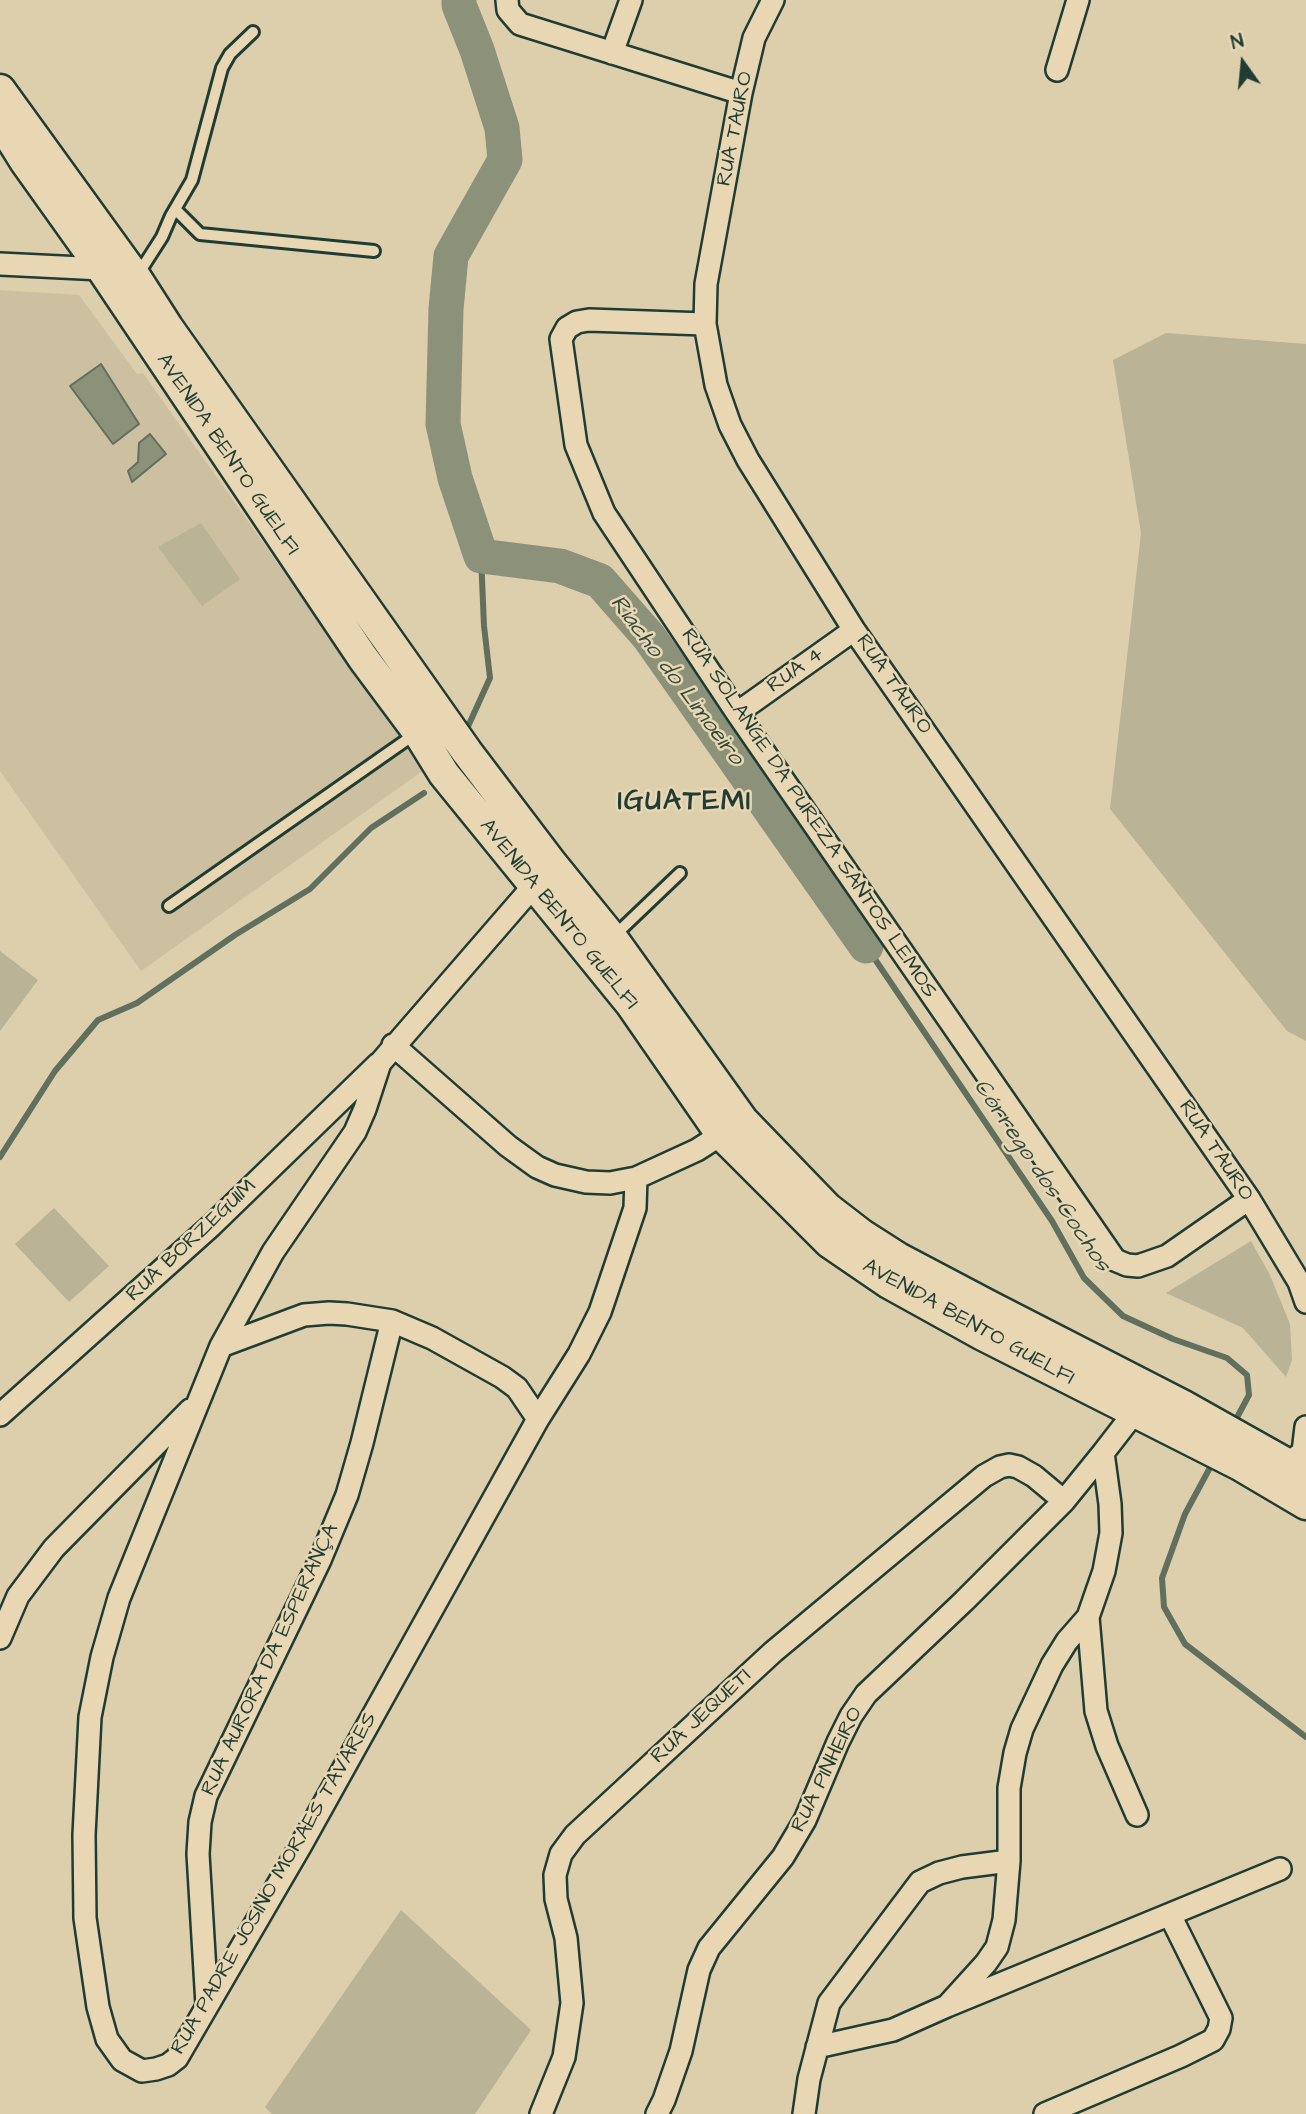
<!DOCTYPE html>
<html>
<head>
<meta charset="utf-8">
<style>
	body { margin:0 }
	#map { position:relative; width:1306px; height:2114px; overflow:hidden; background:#ddceac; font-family:"Architects Daughter",sans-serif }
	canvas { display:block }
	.north { position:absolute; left:1208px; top:28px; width:70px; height:70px; -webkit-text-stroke:5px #e9d7b4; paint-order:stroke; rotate:345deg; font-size:19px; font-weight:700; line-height:28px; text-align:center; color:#1f3d34 }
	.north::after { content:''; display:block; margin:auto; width:24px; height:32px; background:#1f3d34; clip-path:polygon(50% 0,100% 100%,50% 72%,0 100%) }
</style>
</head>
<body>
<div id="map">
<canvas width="1306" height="2114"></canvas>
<div class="north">N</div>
</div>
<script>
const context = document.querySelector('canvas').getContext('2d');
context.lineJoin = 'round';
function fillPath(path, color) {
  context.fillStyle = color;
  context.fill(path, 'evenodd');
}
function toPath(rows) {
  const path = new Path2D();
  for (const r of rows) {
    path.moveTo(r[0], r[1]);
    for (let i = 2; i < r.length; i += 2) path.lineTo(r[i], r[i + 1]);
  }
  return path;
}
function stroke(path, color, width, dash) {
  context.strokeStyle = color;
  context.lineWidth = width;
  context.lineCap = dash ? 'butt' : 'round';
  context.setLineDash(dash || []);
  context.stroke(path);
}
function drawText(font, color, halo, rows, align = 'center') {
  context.font = font + ' "Architects Daughter",sans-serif';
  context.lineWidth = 5;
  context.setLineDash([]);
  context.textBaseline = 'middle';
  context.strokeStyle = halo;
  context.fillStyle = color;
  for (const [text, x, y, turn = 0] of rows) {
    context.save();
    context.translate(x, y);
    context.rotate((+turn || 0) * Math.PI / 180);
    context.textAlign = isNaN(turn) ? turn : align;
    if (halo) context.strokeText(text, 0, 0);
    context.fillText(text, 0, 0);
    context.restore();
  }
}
fillPath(toPath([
	[0,290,79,295,137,374,143,373,424,770,141,971,0,771]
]), '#ccc0a1');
fillPath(toPath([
	[1166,333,1306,344,1306,1041,1287,1031,1110,809,1141,533,1113,360],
	[201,523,240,579,202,606,158,547],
	[0,951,38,980,0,1031],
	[54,1208,109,1266,69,1302,15,1244],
	[1251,1241,1270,1275,1290,1324,1292,1360,1286,1377,1243,1328,1166,1293],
	[401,1910,531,2030,475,2114,272,2114,265,2107]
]), '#bab396');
const water = toPath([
	[101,364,139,424,113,444,70,386,101,364],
	[150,434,166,454,132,482,128,471,138,462,139,443,150,434]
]);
fillPath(water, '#8c917a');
stroke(water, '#606f5e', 2);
stroke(toPath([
	[465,733,490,678,484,626,481,556],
	[866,946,1052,1221,1084,1278,1123,1316,1173,1339,1227,1358,1247,1375,1249,1395,1233,1425],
	[0,1157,55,1071,98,1020,137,1003,235,935,310,889,371,828,424,793],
	[1213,1462,1185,1514,1162,1578,1164,1607,1185,1644,1306,1737]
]), '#606f5e', 6);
stroke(toPath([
	[459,0,459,5,477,50,502,128,505,160,451,256,446,309,443,424,455,478,481,556,560,566,600,581,649,637,866,946]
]), '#8c917a', 35);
const service = toPath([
	[175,209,200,234,374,251],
	[137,276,162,237,171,216,192,180,222,68,230,54,253,32],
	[169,906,415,734],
	[613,937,680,873]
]);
const minor = toPath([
	[507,0,508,10,520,24,741,93],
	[773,0,754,38,741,93,706,284,705,324,716,385,730,425,748,460,854,630,1249,1199,1299,1282,1306,1302],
	[612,53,631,0],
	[1057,70,1078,0],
	[0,264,102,269,110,271],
	[705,324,589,320,577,322,567,328,561,339,576,445,604,513,737,713,1115,1260,1127,1265,1138,1266,1167,1256,1249,1199],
	[737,713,854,630],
	[543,875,380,1063,365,1109,355,1132,273,1252,221,1346,119,1598,102,1657,90,1717,84,1835,85,1918,98,2007,107,2039,122,2060,142,2071,156,2069,168,2065,177,2058,301,1845,538,1419,579,1354,600,1312,635,1208,636,1178],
	[393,1045,508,1146,537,1167,555,1175,586,1182,610,1183,636,1178,697,1150,733,1127],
	[221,1346,304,1315,329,1313,347,1314,392,1321,432,1338,502,1377,517,1388,538,1419],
	[0,1415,211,1226,378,1064],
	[1303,1452,1306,1427],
	[1280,1475,1287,1464,1306,1450],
	[1088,1617,1096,1711,1107,1746,1137,1815],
	[0,1638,18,1596,54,1548,190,1410],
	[207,2005,198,1854,200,1822,206,1796,320,1560,347,1495,362,1443,392,1321],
	[947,2006,986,1963,997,1947,1004,1920,1009,1861,1009,1788,1015,1753,1022,1729,1052,1665,1067,1641,1088,1617,1104,1571,1111,1533,1110,1504,1103,1453],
	[817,2047,893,2030,947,2006,1280,1869],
	[541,2114,564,2057,572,2003,566,1938,556,1899,555,1875,561,1854,575,1835,773,1652,984,1476,1000,1467,1009,1465,1018,1467,1034,1476,1064,1501],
	[657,2114,664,2100,681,2051,699,1970,709,1948,783,1857,805,1820,838,1742,851,1716,866,1694,964,1601,1064,1501,1103,1453,1134,1413,1141,1399],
	[804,2114,809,2079,829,2003,920,1882,939,1873,962,1867,1009,1861],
	[1045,2114,1181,2056,1213,2040,1219,2029,1221,2018,1170,1915]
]);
const secondary = toPath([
	[0,90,136,278,168,328,467,752,552,864,612,938,743,1121,827,1208,862,1235,898,1258,989,1306,1182,1405,1287,1464,1306,1477],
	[0,121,25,161,102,269,363,658,418,732,444,774,631,1004,721,1134,829,1242,889,1283,983,1335,1240,1465,1306,1504]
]);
stroke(service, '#1f3d34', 16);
stroke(minor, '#1f3d34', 26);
stroke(secondary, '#1f3d34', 35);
stroke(service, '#e9d7b4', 10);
stroke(minor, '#e9d7b4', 21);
stroke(secondary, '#e9d7b4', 30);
drawText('21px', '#1f3d34', '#e9d7b4', [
	["RUA TAURO",736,129,-79],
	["AVENIDA BENTO GUELFI",227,455,56],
	["RUA 4",796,671,-35],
	["RUA TAURO",893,685,55],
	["RUA SOLANGE DA PUREZA SANTOS LEMOS",808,814,56],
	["AVENIDA BENTO GUELFI",558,915,51],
	["RUA TAURO",1215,1151,56],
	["RUA BORZEGUIM",192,1241,-43],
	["AVENIDA BENTO GUELFI",968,1323,29],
	["RUA AURORA DA ESPERANÇA",271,1660,-65],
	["RUA JEQUETI",702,1717,-43],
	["RUA PINHEIRO",828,1770,-64],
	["RUA PADRE JOSINO MORAES TAVARES",275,1884,-60]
]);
drawText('italic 23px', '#2f4a3e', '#e9d7b4', [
	["Riacho do Limoeiro",676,681,53],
	["Córrego dos Cochos",1041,1176,56]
]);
context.letterSpacing = '2px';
drawText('bold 28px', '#1f3d34', '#e9d7b4', [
	["IGUATEMI",685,803]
]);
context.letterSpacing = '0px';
</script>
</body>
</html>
